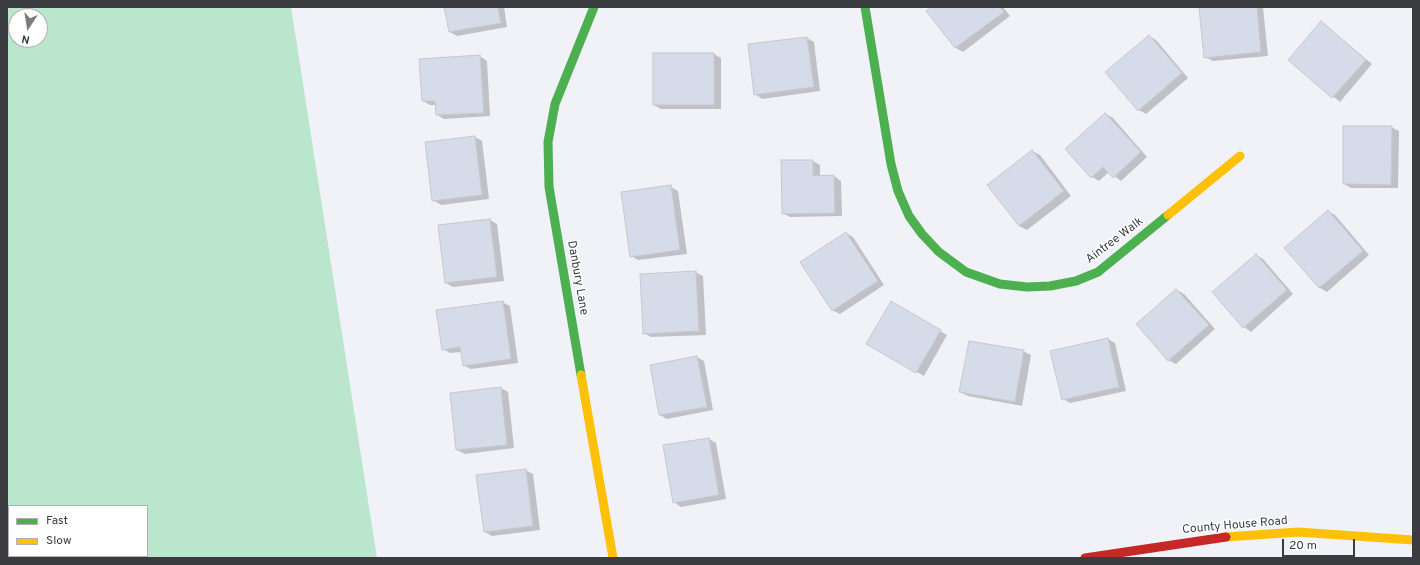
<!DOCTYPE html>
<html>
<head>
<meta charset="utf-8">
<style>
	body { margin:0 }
	#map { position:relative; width:1420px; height:565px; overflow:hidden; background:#f0f2f8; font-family:Overpass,sans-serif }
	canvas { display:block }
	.frame { position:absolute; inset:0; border:8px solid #3a3c40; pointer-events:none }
	.legend { position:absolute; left:8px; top:505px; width:140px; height:52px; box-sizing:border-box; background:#fff; border:1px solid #b0b1b3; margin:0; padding:5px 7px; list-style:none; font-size:12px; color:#3a3c40 }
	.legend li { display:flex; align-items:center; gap:8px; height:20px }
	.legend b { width:20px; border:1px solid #b0b1b3 }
	.north { position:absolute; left:8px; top:8px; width:40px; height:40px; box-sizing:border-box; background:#fff; border:1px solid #b0b1b3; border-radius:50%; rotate:192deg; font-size:11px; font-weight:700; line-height:16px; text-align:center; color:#3a3c40 }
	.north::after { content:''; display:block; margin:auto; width:14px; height:18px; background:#7a7c80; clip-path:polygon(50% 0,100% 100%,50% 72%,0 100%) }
	.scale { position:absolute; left:1282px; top:539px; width:73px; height:18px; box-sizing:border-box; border:2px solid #3a3c40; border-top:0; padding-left:5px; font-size:12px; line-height:14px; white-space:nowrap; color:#3a3c40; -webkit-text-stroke:3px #fff; paint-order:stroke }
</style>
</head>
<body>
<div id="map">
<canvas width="1420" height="565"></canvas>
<div class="frame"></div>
<ul class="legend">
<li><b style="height:5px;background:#4caf50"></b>Fast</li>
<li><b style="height:5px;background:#ffc107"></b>Slow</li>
</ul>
<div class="north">N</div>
<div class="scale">20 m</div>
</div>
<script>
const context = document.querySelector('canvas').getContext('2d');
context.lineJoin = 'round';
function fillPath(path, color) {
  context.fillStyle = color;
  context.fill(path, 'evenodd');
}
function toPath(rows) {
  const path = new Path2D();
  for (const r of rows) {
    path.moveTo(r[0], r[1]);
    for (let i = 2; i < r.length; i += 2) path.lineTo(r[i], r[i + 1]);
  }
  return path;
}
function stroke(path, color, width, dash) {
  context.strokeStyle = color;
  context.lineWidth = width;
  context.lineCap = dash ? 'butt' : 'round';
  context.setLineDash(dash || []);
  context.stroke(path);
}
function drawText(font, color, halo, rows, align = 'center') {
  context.font = font + ' Overpass,sans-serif';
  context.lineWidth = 3;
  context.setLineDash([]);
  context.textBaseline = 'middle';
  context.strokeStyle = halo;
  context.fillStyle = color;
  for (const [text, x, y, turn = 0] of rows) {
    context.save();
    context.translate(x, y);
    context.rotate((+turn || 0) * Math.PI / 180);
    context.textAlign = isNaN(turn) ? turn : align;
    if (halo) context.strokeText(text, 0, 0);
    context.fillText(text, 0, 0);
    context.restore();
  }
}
fillPath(toPath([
	[7,7,291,7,377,558,7,558],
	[16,16,40,16,40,40,16,40],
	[9,506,147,506,147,556,9,556]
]), '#bae6ce');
fillPath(toPath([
	[445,7,504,7,507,27,457,36,450,32],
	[933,7,1003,7,1010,16,963,52,956,48,927,11],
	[1200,7,1263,7,1268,56,1213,61,1205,57],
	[1322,22,1372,64,1340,102,1289,60],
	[1149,36,1156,40,1188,78,1146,114,1139,110],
	[807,38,814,42,820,91,762,99,755,94],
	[714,54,721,58,721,109,661,109,654,105],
	[480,56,487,61,490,116,444,119,437,115,436,105,430,105,423,101],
	[1106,114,1113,118,1147,157,1121,181,1109,172,1099,181,1092,177],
	[1391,127,1399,131,1398,188,1351,188,1344,184],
	[475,137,482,141,489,199,441,205,433,200,426,143],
	[1032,151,1040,155,1071,196,1027,230,1019,226],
	[813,161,820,165,820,177,834,176,841,181,842,216,790,217,783,213],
	[671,187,678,191,687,254,638,260,631,256],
	[1328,211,1335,215,1369,255,1327,292,1320,288,1285,248],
	[490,220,497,224,504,281,453,287,446,283,439,225],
	[846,233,853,237,884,285,840,314,832,310],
	[1256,255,1263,259,1293,294,1251,332,1244,327,1213,292],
	[695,272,703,276,706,335,651,337,644,333],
	[1177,290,1184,294,1215,329,1176,364,1168,360],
	[502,302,510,306,518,363,471,369,463,365,462,352,450,353,443,349],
	[891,303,947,335,924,376,867,344],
	[1108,339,1115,343,1126,391,1070,403,1063,399],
	[1023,351,1031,355,1022,406,968,396,960,392],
	[697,357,704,361,713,410,667,419,660,415],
	[501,388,508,392,514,448,465,454,457,450],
	[709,439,716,443,726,499,681,507,674,502,665,446],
	[525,470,533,474,540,530,492,536,485,532]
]), '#0003');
const building = toPath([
	[444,7,498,7,501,23,449,32,444,7],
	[931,7,1000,7,1004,12,955,48,926,11,931,7],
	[1199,7,1257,7,1261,52,1204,58,1199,7],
	[1321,21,1366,60,1332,98,1288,60,1321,21],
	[1149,35,1182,73,1138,111,1105,72,1149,35],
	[807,37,814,87,754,95,748,44,807,37],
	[653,53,714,53,714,105,653,105,653,53],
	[480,55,484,113,436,115,435,101,422,101,419,59,480,55],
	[1105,113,1141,152,1113,178,1103,167,1091,178,1065,149,1105,113],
	[1343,126,1392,126,1391,185,1343,184,1343,126],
	[475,136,482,195,432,201,425,142,475,136],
	[1032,150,1064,191,1019,226,987,185,1032,150],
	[781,160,813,160,813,176,834,175,835,213,782,214,781,160],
	[671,185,680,250,630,257,621,192,671,185],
	[1328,210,1363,251,1319,288,1284,248,1328,210],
	[490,219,497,277,445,283,438,225,490,219],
	[846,232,878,281,832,311,800,262,846,232],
	[1256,254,1287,290,1243,328,1212,292,1256,254],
	[696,271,699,331,643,334,640,274,696,271],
	[1176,289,1209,325,1168,361,1136,324,1176,289],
	[503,301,511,359,463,366,460,347,442,350,436,310,503,301],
	[891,301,941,330,916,373,866,344,891,301],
	[1108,338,1119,387,1062,400,1050,351,1108,338],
	[969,341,1024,350,1015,402,959,392,969,341],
	[697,356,707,407,659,415,650,365,697,356],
	[501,387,507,445,456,450,450,393,501,387],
	[709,438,719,495,673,503,663,445,709,438],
	[526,469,533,526,484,532,476,475,526,469]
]);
fillPath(building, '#d6dbea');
stroke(building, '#c6c8cc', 1);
stroke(toPath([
	[865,7,891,164,898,191,909,216,922,234,939,252,966,272,1000,284,1027,287,1050,286,1076,281,1098,272,1168,215],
	[581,375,549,187,548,142,555,104,594,7]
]), '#4caf50', 9);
stroke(toPath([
	[1168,215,1240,156],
	[581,375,613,558],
	[1226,537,1298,532,1413,540]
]), '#ffc107', 9);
stroke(toPath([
	[1085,558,1226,537]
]), '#c62828', 9);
drawText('12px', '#3a3c40', '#fff', [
	["Aintree Walk",1115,241,-37],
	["Danbury Lane",577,278,80],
	["County House Road",1235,526,-5]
]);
</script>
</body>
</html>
